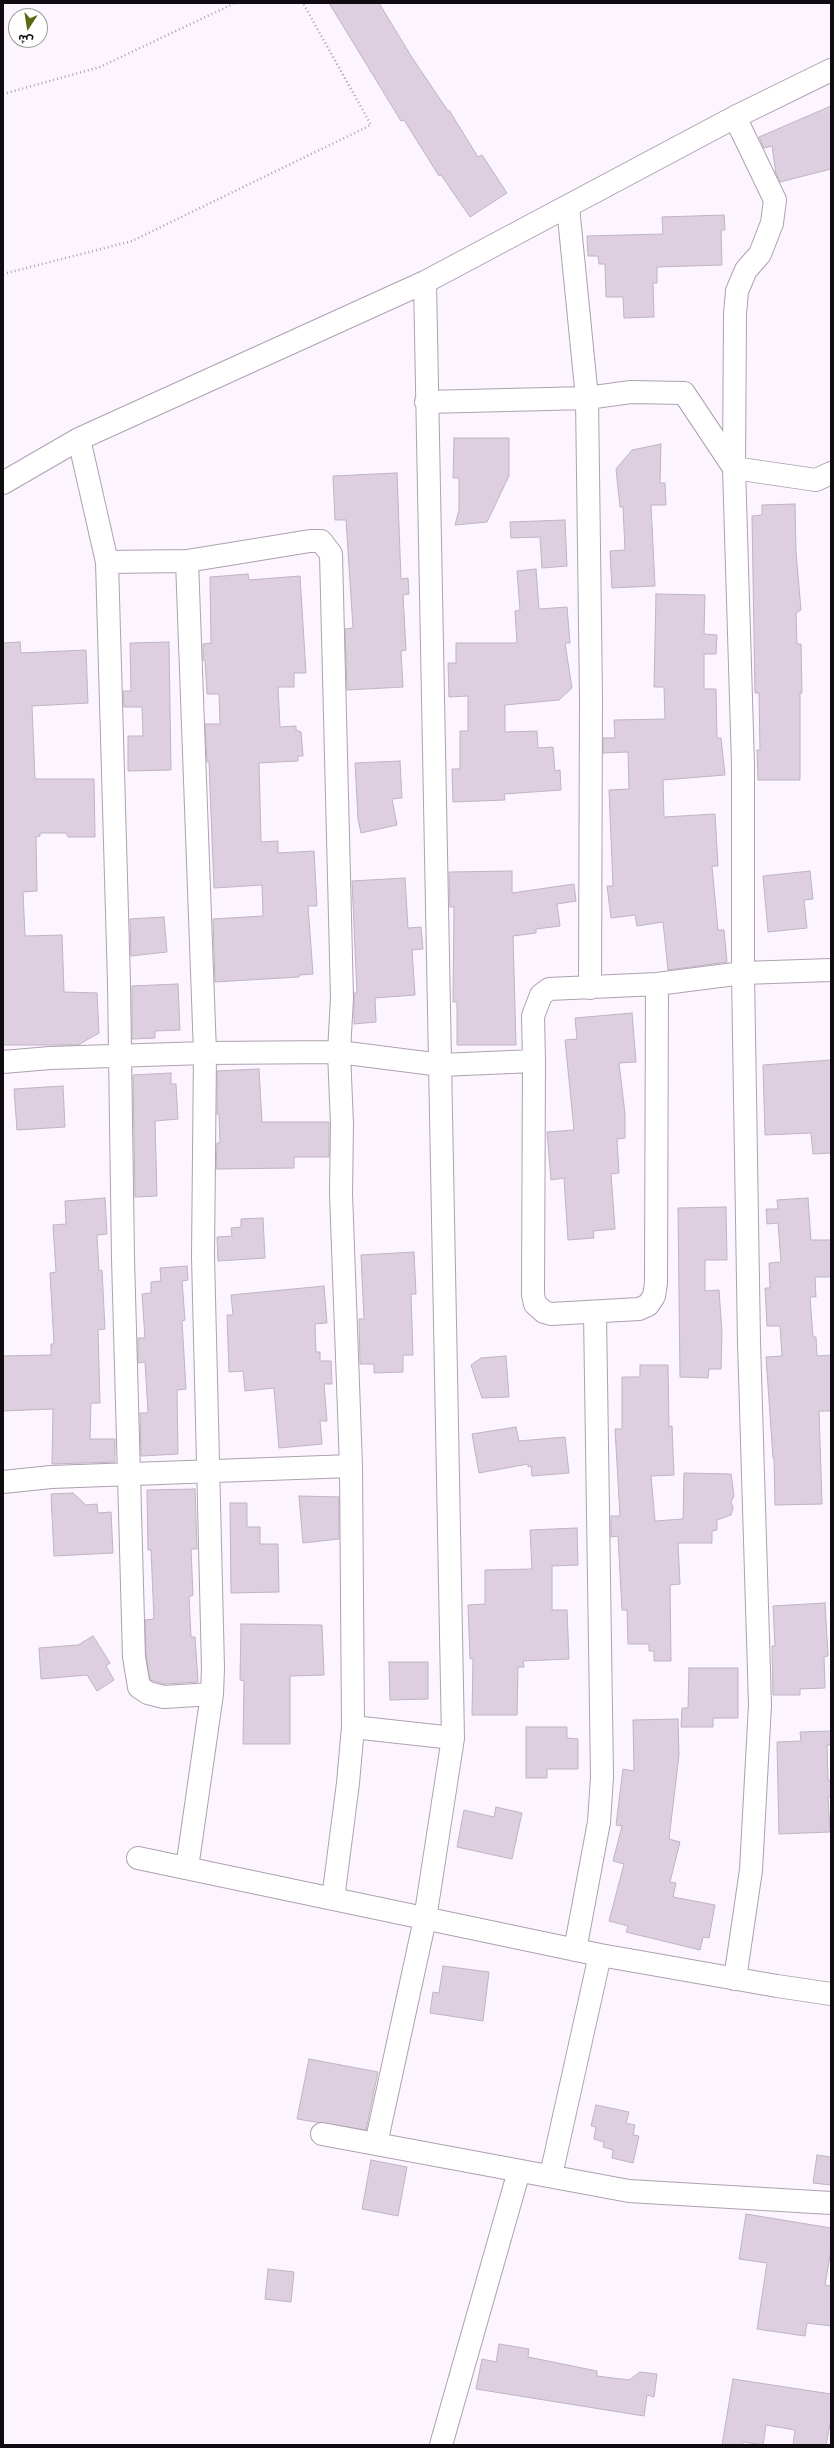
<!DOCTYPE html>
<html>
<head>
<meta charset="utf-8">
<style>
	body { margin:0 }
	#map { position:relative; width:834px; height:2448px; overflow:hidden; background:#fcf4fe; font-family:"Zilla Slab","Noto Sans Arabic",serif }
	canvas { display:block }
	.frame { position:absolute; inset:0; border:4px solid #0f0b10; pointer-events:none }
	.north { position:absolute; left:8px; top:8px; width:40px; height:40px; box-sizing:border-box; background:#fff; border:1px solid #9f9d9f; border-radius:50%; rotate:192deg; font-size:11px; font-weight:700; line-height:16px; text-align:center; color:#0f0b10 }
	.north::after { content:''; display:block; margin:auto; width:14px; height:18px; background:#5c680f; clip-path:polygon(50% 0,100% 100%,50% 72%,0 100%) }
</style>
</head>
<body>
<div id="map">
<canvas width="834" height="2448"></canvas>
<div class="frame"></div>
<div class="north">ش</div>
</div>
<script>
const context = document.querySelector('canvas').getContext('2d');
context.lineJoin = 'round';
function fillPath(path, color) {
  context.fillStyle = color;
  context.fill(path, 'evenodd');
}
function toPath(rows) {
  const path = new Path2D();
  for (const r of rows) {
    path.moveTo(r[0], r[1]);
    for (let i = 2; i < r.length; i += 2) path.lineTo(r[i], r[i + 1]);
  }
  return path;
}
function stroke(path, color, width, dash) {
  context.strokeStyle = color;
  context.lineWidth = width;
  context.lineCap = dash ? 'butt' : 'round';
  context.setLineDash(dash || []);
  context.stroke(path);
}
const building = toPath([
	[329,3,379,3,411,56,448,111,449,110,478,157,482,155,507,193,470,217,441,175,439,176,404,120,401,121,329,3],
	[831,106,831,169,780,182,776,174,772,146,764,148,759,137,831,106],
	[724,215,725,230,721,230,722,265,657,267,657,283,653,283,654,317,624,318,623,297,606,297,605,264,599,264,598,256,588,256,587,236,663,234,662,217,724,215],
	[454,438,509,438,509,476,487,522,455,525,459,510,459,478,453,478,454,438],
	[661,444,660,483,665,483,666,505,651,505,655,586,612,588,610,551,625,550,623,507,620,507,616,469,632,450,661,444],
	[397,473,401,579,408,578,409,594,403,595,406,650,401,651,403,687,347,690,345,629,353,628,346,520,335,520,333,476,397,473],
	[795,504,796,552,801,610,796,613,797,644,801,644,802,693,800,693,800,780,758,780,757,750,760,750,759,693,755,693,752,516,762,515,762,505,795,504],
	[565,520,567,566,542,568,540,537,511,538,510,522,565,520],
	[536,569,539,609,567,607,570,643,565,643,572,688,559,700,505,705,505,732,537,731,538,748,553,747,555,771,560,770,561,790,504,794,505,800,453,802,452,769,460,769,460,731,468,731,468,696,449,697,448,663,456,663,456,643,517,643,515,611,520,610,517,571,536,569],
	[248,574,249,580,300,576,306,673,294,673,294,687,278,687,280,727,296,726,296,730,301,732,303,756,298,756,298,761,259,763,261,842,278,841,278,853,314,851,317,906,308,906,313,974,299,975,299,977,215,982,213,919,263,916,262,885,214,888,209,762,207,762,205,724,220,724,219,694,207,694,205,660,203,660,203,644,211,643,210,577,248,574],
	[656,594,705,595,704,634,717,635,716,654,704,654,704,689,716,689,717,738,721,738,725,775,663,780,664,817,715,814,718,866,712,866,718,930,724,930,727,962,668,970,663,922,637,926,635,915,611,918,607,886,613,886,609,790,629,789,628,752,603,753,603,738,615,738,614,720,665,719,664,687,654,687,656,594],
	[20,642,21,653,86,650,88,703,32,706,35,779,94,779,95,837,68,837,66,833,40,833,40,836,36,837,37,891,23,892,25,936,62,935,64,992,97,993,99,1033,78,1045,3,1045,3,643,20,642],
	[169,642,171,770,128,771,128,736,143,736,142,707,124,707,123,691,131,691,130,643,169,642],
	[400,761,402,798,392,799,397,825,361,833,358,819,355,763,400,761],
	[512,871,512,893,574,884,576,901,557,904,560,926,536,929,536,933,513,936,516,1045,457,1045,457,1002,453,1002,454,907,450,907,449,872,512,871],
	[810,871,813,899,804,900,807,928,768,932,763,876,810,871],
	[405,878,408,928,421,927,423,949,412,950,415,995,375,998,376,1022,354,1024,354,993,357,993,352,881,405,878],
	[164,917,167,952,131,956,130,919,164,917],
	[178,984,180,1030,155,1031,155,1038,132,1039,132,986,178,984],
	[632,1013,636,1062,619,1063,625,1114,625,1138,617,1139,619,1173,611,1174,615,1229,593,1231,594,1238,568,1240,564,1178,551,1180,547,1132,574,1130,565,1040,577,1039,575,1018,632,1013],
	[831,1060,831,1153,813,1154,811,1133,765,1135,763,1065,831,1060],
	[259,1069,262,1122,329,1122,329,1157,294,1157,294,1168,216,1169,217,1143,220,1143,219,1114,217,1114,217,1071,259,1069],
	[171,1073,171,1084,176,1084,178,1119,155,1121,157,1196,135,1197,133,1075,171,1073],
	[63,1086,65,1127,17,1130,14,1089,63,1086],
	[105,1198,107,1234,97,1235,99,1271,102,1270,105,1329,98,1330,100,1403,91,1403,90,1439,115,1439,115,1462,52,1464,53,1409,3,1411,3,1356,51,1355,51,1344,54,1344,50,1273,56,1272,53,1225,66,1224,65,1201,105,1198],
	[808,1198,811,1240,831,1240,831,1277,815,1277,816,1297,810,1297,813,1337,816,1337,817,1356,831,1355,831,1411,819,1411,822,1504,775,1505,774,1458,773,1458,766,1357,782,1356,780,1326,767,1326,765,1288,770,1288,769,1263,781,1262,778,1223,767,1224,766,1209,778,1209,777,1200,808,1198],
	[726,1207,727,1260,705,1260,705,1291,719,1290,722,1333,721,1369,709,1369,708,1378,680,1377,678,1208,726,1207],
	[263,1218,265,1258,218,1261,217,1237,232,1236,231,1228,241,1227,241,1219,263,1218],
	[414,1252,416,1294,411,1294,413,1355,403,1355,403,1372,374,1373,374,1364,360,1364,359,1319,364,1319,361,1255,414,1252],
	[187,1266,188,1280,182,1281,185,1320,182,1321,186,1389,177,1390,178,1454,141,1456,140,1413,148,1413,145,1362,138,1363,138,1338,145,1338,142,1294,151,1293,151,1282,161,1281,160,1268,187,1266],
	[324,1286,327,1323,315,1324,316,1352,320,1352,320,1361,331,1361,332,1384,324,1384,327,1421,320,1421,322,1444,279,1448,274,1388,245,1391,243,1371,229,1372,227,1315,233,1315,231,1295,324,1286],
	[506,1356,509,1397,482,1398,471,1365,481,1358,506,1356],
	[640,1365,668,1365,669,1427,672,1426,674,1475,651,1476,655,1521,683,1519,684,1473,731,1474,734,1496,731,1502,733,1508,731,1515,717,1520,717,1530,712,1531,712,1543,678,1543,680,1584,670,1585,671,1661,654,1661,654,1651,649,1651,649,1644,628,1644,627,1610,622,1610,618,1536,611,1537,611,1516,620,1516,615,1429,622,1429,622,1377,640,1377,640,1365],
	[516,1427,519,1441,565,1437,569,1473,532,1476,531,1466,528,1467,528,1464,479,1473,472,1434,516,1427],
	[195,1489,197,1549,191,1549,193,1595,189,1597,191,1637,195,1637,198,1682,165,1684,150,1680,146,1656,145,1620,154,1619,151,1550,148,1550,147,1490,195,1489],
	[73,1493,86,1505,97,1504,98,1513,111,1512,113,1553,54,1556,51,1494,73,1493],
	[299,1496,339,1497,339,1539,303,1543,299,1496],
	[230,1503,247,1503,247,1527,260,1527,260,1544,278,1544,279,1592,231,1593,230,1503],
	[577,1528,578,1565,552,1566,552,1610,567,1610,569,1659,523,1661,524,1667,518,1667,517,1715,472,1715,473,1659,470,1659,468,1605,485,1604,485,1570,532,1569,530,1530,577,1528],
	[825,1603,828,1656,824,1657,825,1688,800,1689,800,1695,773,1695,772,1646,775,1646,773,1606,825,1603],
	[241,1624,322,1625,324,1675,290,1676,290,1744,243,1744,244,1681,240,1680,241,1624],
	[93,1636,110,1663,106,1666,114,1680,97,1691,87,1675,41,1679,39,1648,78,1645,93,1636],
	[389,1662,428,1662,428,1699,390,1700,389,1662],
	[689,1668,738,1668,738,1718,713,1718,713,1727,681,1727,682,1708,688,1708,689,1668],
	[678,1719,679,1755,669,1839,680,1842,670,1882,676,1883,673,1897,715,1905,709,1938,703,1937,700,1950,626,1932,628,1926,609,1921,624,1864,613,1861,622,1826,616,1825,623,1769,634,1771,633,1720,678,1719],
	[526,1727,567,1727,567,1738,578,1739,578,1769,547,1769,547,1778,526,1778,526,1727],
	[831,1731,831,1745,827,1745,828,1780,831,1781,831,1797,828,1797,830,1832,779,1834,777,1742,801,1741,800,1732,831,1731],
	[496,1807,522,1813,512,1859,457,1847,464,1810,494,1817,496,1807],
	[443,1966,489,1972,483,2021,430,2013,433,1992,439,1993,443,1966],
	[309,2059,378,2072,366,2130,297,2119,309,2059],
	[596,2105,629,2112,626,2123,635,2125,633,2135,639,2136,633,2163,612,2158,613,2150,603,2147,604,2142,594,2139,596,2127,591,2126,596,2105],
	[817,2155,831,2157,831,2185,813,2183,817,2155],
	[371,2160,407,2167,398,2216,362,2209,371,2160],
	[746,2214,831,2228,831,2250,825,2285,831,2286,831,2326,807,2323,805,2336,757,2329,767,2263,739,2259,746,2214],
	[268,2269,294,2272,291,2302,265,2299,268,2269],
	[499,2344,529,2349,528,2357,597,2371,597,2376,629,2380,640,2372,657,2374,654,2397,647,2395,644,2416,476,2389,482,2359,496,2362,499,2344],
	[733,2379,831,2394,831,2419,826,2445,793,2445,795,2430,766,2425,763,2445,743,2442,742,2445,722,2445,733,2379]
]);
fillPath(building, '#ddcfdf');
stroke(building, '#c0b3c2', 1);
const minor = toPath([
	[735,117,775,200,772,223,760,254,746,270,737,291,735,314,734,468,743,765,743,973,749,1342,760,1705,751,1870,735,1979],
	[568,207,587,398,591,698,590,988],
	[426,402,587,398,631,392,684,393,734,468,816,480,831,473],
	[79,439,107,562,119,983,123,1258,134,1657,139,1687,148,1693,164,1697,212,1694],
	[3,483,79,439,425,282,735,117,831,70],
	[107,562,187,561,310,541,321,541,331,554,342,998,339,1052,342,1125,341,1193,351,1466,353,1727,348,1783,333,1899],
	[534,1061,533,1295,535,1304,544,1312,551,1314,639,1309,648,1305,654,1296,656,1283,657,984],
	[3,1062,50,1058,205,1053,339,1052,441,1065,534,1061,533,1016,541,995,549,989,657,984,743,973,831,970],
	[3,1482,51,1477,351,1466],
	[353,1727,453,1738],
	[138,1858,600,1955,777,1986,831,1994],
	[187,1868,212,1694,213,1668,203,1256,205,1053,187,561],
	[575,1950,599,1822,602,1777,595,1313],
	[322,2134,629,2191,831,2203],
	[376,2144,425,1919,453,1738,425,282],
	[551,2175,600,1955],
	[441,2445,519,2171]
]);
stroke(minor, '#aea1b0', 24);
stroke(toPath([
	[3,94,100,67,235,3],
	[3,274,132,241,371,125,303,3]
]), '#a9a3ab', 2.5, [1, 3]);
stroke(minor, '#fff', 22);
</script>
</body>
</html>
